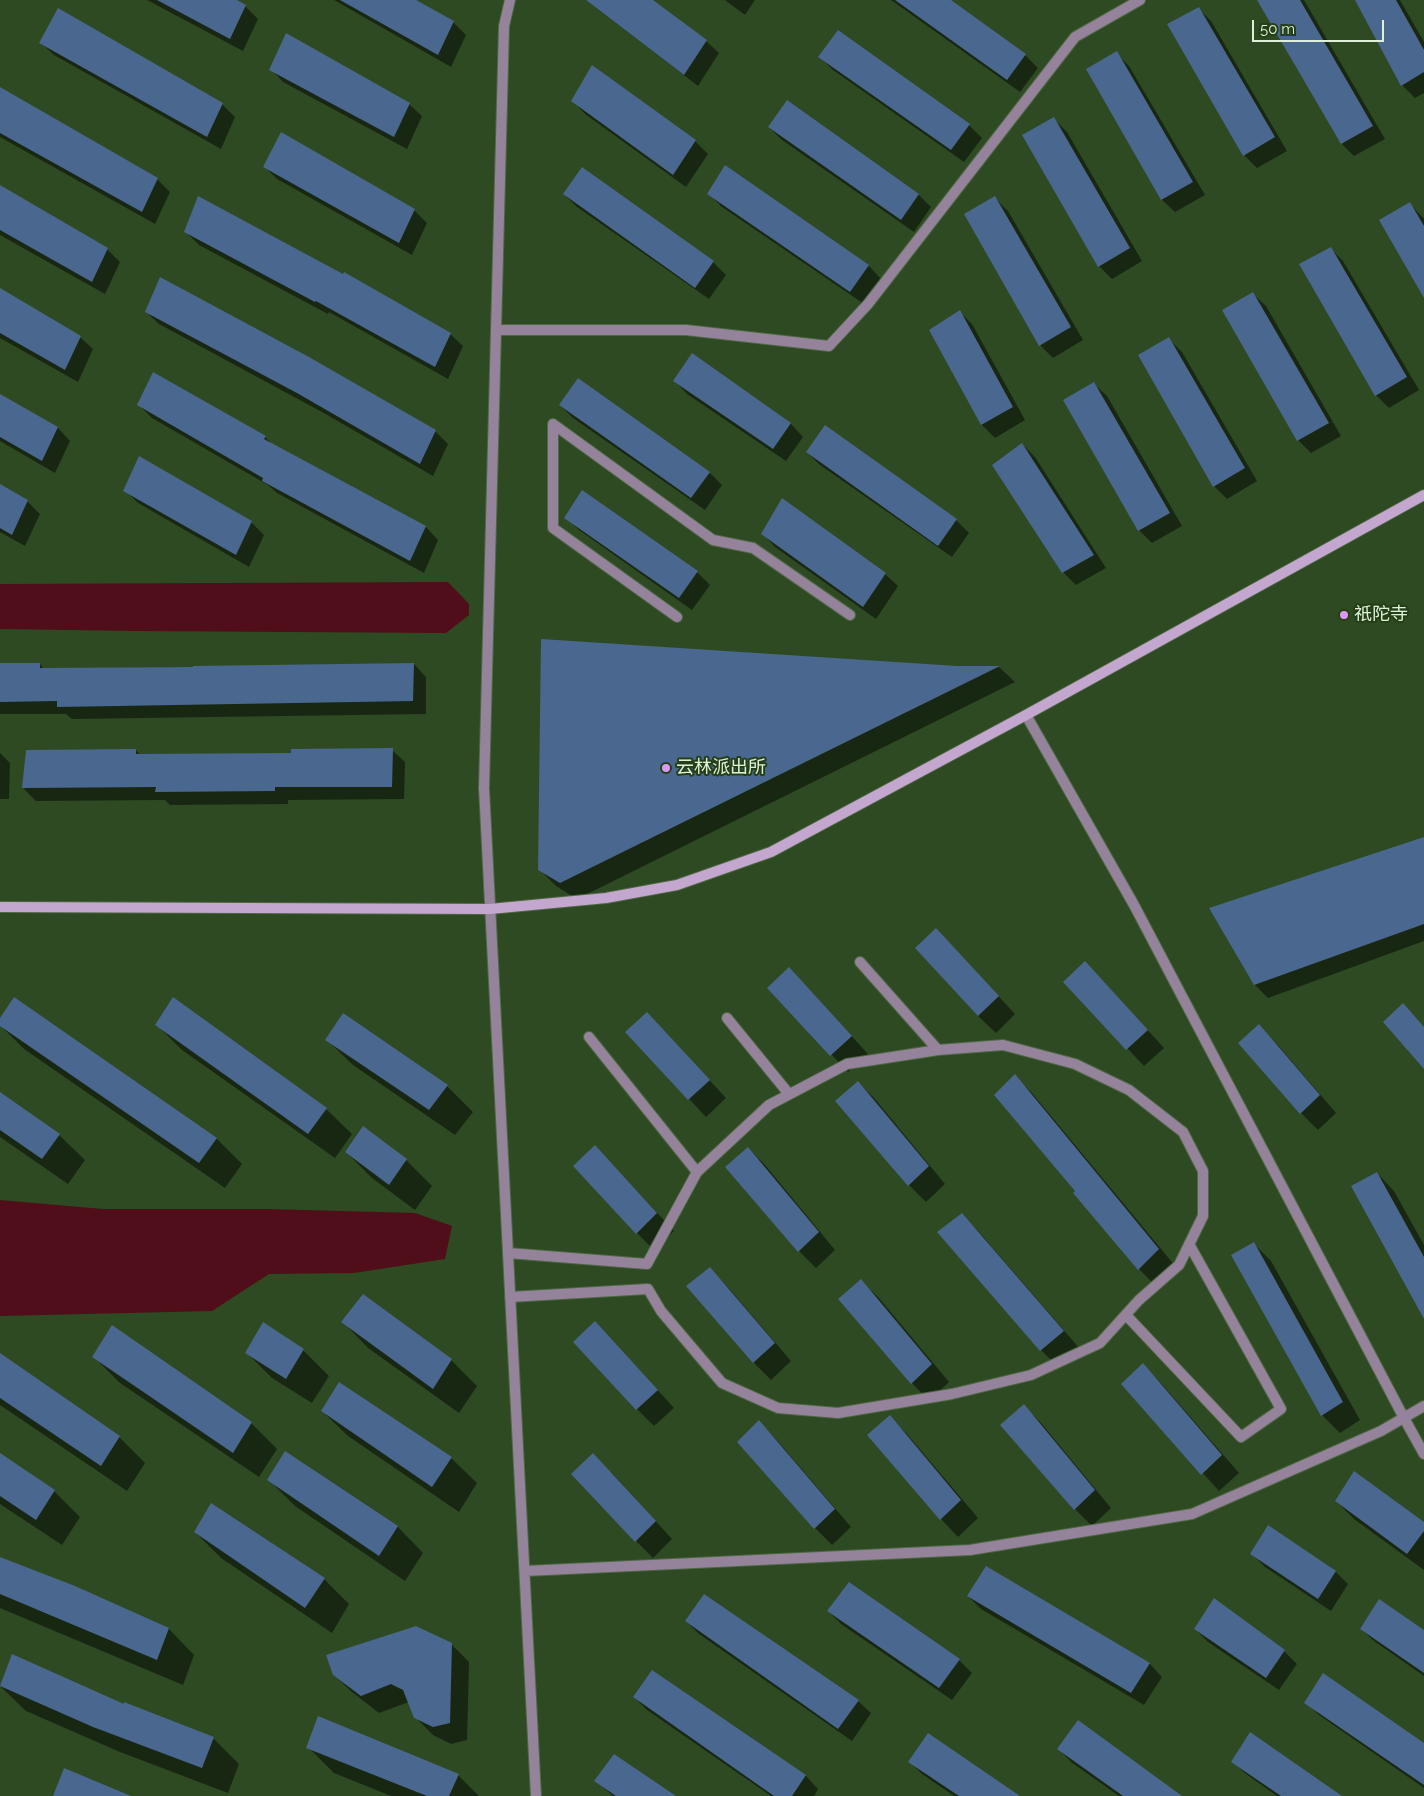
<!DOCTYPE html>
<html>
<head>
<meta charset="utf-8">
<style>
	body { margin:0 }
	#map { position:relative; width:1424px; height:1796px; overflow:hidden; background:#2e4a22; font-family:Raleway,sans-serif }
	canvas { display:block }
	.scale { position:absolute; left:1252px; top:20px; width:132px; height:22px; box-sizing:border-box; border:2px solid #dff0d8; border-top:0; padding-left:6px; font-size:15px; line-height:18px; white-space:nowrap; color:#dff0d8; -webkit-text-stroke:4px #243f17; paint-order:stroke }
</style>
</head>
<body>
<div id="map">
<canvas width="1424" height="1796"></canvas>
<div class="scale">50 m</div>
</div>
<script>
const context = document.querySelector('canvas').getContext('2d');
context.lineJoin = 'round';
function fillPath(path, color) {
  context.fillStyle = color;
  context.fill(path, 'evenodd');
}
function toPath(rows) {
  const path = new Path2D();
  for (const r of rows) {
    path.moveTo(r[0], r[1]);
    for (let i = 2; i < r.length; i += 2) path.lineTo(r[i], r[i + 1]);
  }
  return path;
}
function stroke(path, color, width, dash) {
  context.strokeStyle = color;
  context.lineWidth = width;
  context.lineCap = dash ? 'butt' : 'round';
  context.setLineDash(dash || []);
  context.stroke(path);
}
function drawText(font, color, halo, rows, align = 'center') {
  context.font = font + ' Raleway,"Noto Sans SC",sans-serif';
  context.lineWidth = 4;
  context.setLineDash([]);
  context.textBaseline = 'middle';
  context.strokeStyle = halo;
  context.fillStyle = color;
  for (const [text, x, y, turn = 0] of rows) {
    context.save();
    context.translate(x, y);
    context.rotate((+turn || 0) * Math.PI / 180);
    context.textAlign = isNaN(turn) ? turn : align;
    if (halo) context.strokeText(text, 0, 0);
    context.fillText(text, 0, 0);
    context.restore();
  }
}
fillPath(toPath([
	[448,582,469,604,469,615,446,633,137,631,0,629,0,584],
	[0,1200,103,1209,267,1209,415,1213,452,1226,445,1259,354,1273,269,1274,212,1311,0,1316]
]), '#4f0e19');
fillPath(toPath([
	[147,0,234,0,245,6,258,19,243,51],
	[334,0,414,0,453,22,466,35,451,67],
	[586,0,651,0,706,41,719,53,698,86],
	[725,0,755,0,745,15],
	[891,0,949,0,1025,55,1038,68,1020,92],
	[1259,0,1304,0,1385,139,1354,156,1342,144],
	[1356,0,1400,0,1424,42,1424,93,1415,98,1402,85],
	[1198,8,1211,21,1287,151,1257,168,1244,155],
	[41,43,222,104,235,117,221,149,54,55],
	[1116,53,1129,66,1205,195,1175,212,1162,200,1087,69],
	[820,57,969,125,982,138,964,162,833,70],
	[271,69,409,104,422,116,407,149,283,82],
	[0,88,157,179,170,192,155,224,0,137],
	[573,101,695,141,708,154,686,187,585,114],
	[1054,119,1067,132,1142,261,1112,279,1099,266],
	[769,127,919,195,931,207,914,232,782,140],
	[264,166,414,210,427,223,412,255,277,179],
	[726,166,869,266,881,279,864,304,722,207,709,194],
	[582,169,713,262,726,275,709,299,577,207,564,194],
	[0,186,107,249,120,262,105,294,0,235],
	[995,198,1008,211,1083,340,1053,358,1040,345],
	[1410,204,1424,219,1424,296],
	[186,232,450,334,463,346,448,379,329,312,328,314,199,245],
	[1330,248,1343,261,1419,390,1389,408,1376,395],
	[0,290,80,337,93,349,78,382,0,338],
	[1253,294,1266,306,1341,436,1311,453,1298,440,1224,310],
	[959,311,972,324,1025,420,995,438,982,425,931,330],
	[146,312,435,431,448,444,433,476,322,412,159,324],
	[1169,339,1182,352,1257,481,1227,499,1214,486],
	[692,355,791,424,803,437,786,461,687,394,675,381],
	[1094,384,1107,396,1182,526,1152,543,1139,530,1064,400],
	[0,395,58,428,70,441,55,473,0,441],
	[139,405,265,437,274,446,426,527,438,540,424,573,277,493,268,485,152,418],
	[560,405,709,472,722,485,705,510,573,418],
	[825,427,956,520,969,533,952,557,820,465,807,452],
	[1022,444,1035,457,1106,568,1076,585,1063,572],
	[0,486,27,501,40,514,25,546,0,532],
	[125,490,251,522,264,535,249,567,138,503],
	[566,517,697,572,710,585,692,610,579,530],
	[763,534,885,574,898,586,876,619,775,547],
	[40,664,44,669,414,664,426,677,426,714,72,719,66,714,0,714,0,665],
	[999,667,1015,682,577,899,556,886,539,869,957,668],
	[136,750,140,755,292,754,392,750,405,762,404,799,288,800,288,804,170,805,165,800,36,801,23,788],
	[0,753,10,763,9,799,0,799],
	[1424,838,1424,941,1268,998,1255,985,1211,909],
	[936,929,1015,1014,996,1033,978,1016],
	[1102,980,1164,1048,1144,1066,1065,982],
	[806,986,868,1054,848,1072,769,988],
	[647,1013,726,1098,706,1117,627,1032],
	[0,1020,216,1138,242,1164,225,1188,24,1049,0,1025],
	[157,1025,326,1109,352,1134,335,1158,182,1050],
	[1258,1026,1276,1043,1336,1113,1318,1130,1301,1113,1240,1043],
	[327,1040,447,1086,473,1112,455,1135,353,1065],
	[1015,1076,1032,1093,1176,1267,1156,1286,1139,1269,1077,1191],
	[858,1082,875,1099,945,1184,926,1202,909,1185],
	[0,1093,59,1135,85,1160,68,1184,0,1137],
	[363,1128,406,1160,432,1186,415,1210,372,1178,346,1152],
	[748,1148,765,1165,835,1250,816,1268,799,1251],
	[612,1164,674,1231,654,1250,637,1233],
	[1377,1173,1394,1191,1424,1245,1424,1316],
	[961,1214,979,1232,1080,1349,1058,1367,1041,1350],
	[1254,1244,1271,1261,1360,1420,1340,1433,1322,1415,1233,1256],
	[709,1268,727,1286,791,1361,771,1380,754,1363,688,1286],
	[861,1281,879,1298,949,1382,929,1401,912,1383,840,1299],
	[364,1296,451,1360,477,1386,459,1413,368,1348,343,1322],
	[612,1340,674,1408,654,1426,637,1409],
	[303,1350,329,1376,312,1403,272,1378,247,1353],
	[0,1355,119,1437,145,1463,127,1491,0,1405],
	[94,1357,251,1423,277,1449,259,1477,120,1383],
	[1143,1365,1160,1382,1239,1473,1219,1491,1122,1384],
	[1024,1406,1041,1423,1111,1508,1092,1526,1075,1509],
	[322,1411,451,1458,477,1483,459,1512,348,1436],
	[890,1417,907,1434,978,1518,958,1537,941,1519,869,1436],
	[759,1422,776,1439,851,1527,832,1545,815,1528],
	[286,1453,398,1527,423,1553,405,1581,295,1506,269,1480],
	[0,1454,54,1491,80,1517,62,1545,0,1504],
	[611,1472,672,1539,653,1558,636,1541],
	[1336,1501,1424,1524,1424,1570,1354,1519],
	[195,1532,324,1579,349,1604,332,1633,221,1558],
	[1252,1554,1336,1572,1348,1584,1331,1611,1265,1567],
	[0,1558,169,1629,194,1655,183,1685,0,1608],
	[986,1568,1150,1664,1162,1677,1144,1705,981,1609,968,1596],
	[849,1584,959,1660,972,1673,952,1700,841,1624,828,1611],
	[686,1621,858,1701,871,1713,852,1741,699,1634],
	[1195,1629,1284,1651,1297,1664,1279,1690,1208,1642],
	[1361,1629,1424,1632,1424,1676,1374,1641],
	[451,1644,469,1662,467,1740,451,1744,433,1735,415,1717,409,1702,379,1713,352,1692,334,1675],
	[653,1672,806,1776,818,1789,814,1796,771,1796,647,1710,634,1697],
	[0,1686,125,1705,213,1738,239,1764,228,1793,120,1752,26,1711],
	[1306,1702,1424,1745,1424,1788,1319,1715],
	[308,1747,458,1775,479,1796,391,1796,334,1773],
	[1059,1749,1179,1796,1119,1796,1071,1762],
	[910,1762,1018,1796,954,1796,922,1774],
	[1233,1762,1340,1796,1277,1796,1246,1774],
	[596,1781,674,1796,613,1796]
]), '#0007');
fillPath(toPath([
	[157,0,237,0,246,5,230,39],
	[340,0,416,0,454,21,438,55],
	[586,0,653,0,707,40,684,75],
	[895,0,951,0,1026,54,1007,80],
	[1257,0,1300,0,1373,126,1341,144],
	[1355,0,1396,0,1424,50,1424,72,1401,86],
	[1199,7,1275,137,1243,156,1167,24],
	[58,8,223,103,207,137,39,43],
	[838,30,970,124,951,150,818,57],
	[286,33,410,103,394,137,269,70],
	[1117,51,1193,182,1161,200,1086,69],
	[592,65,696,140,673,175,571,101],
	[0,87,158,178,142,212,0,133],
	[787,100,919,194,901,220,768,127],
	[1054,117,1130,248,1098,267,1022,135],
	[281,132,415,209,399,243,263,167],
	[725,165,869,265,850,292,707,194],
	[582,167,714,261,695,288,563,194],
	[0,185,108,248,92,282,0,230],
	[198,196,343,274,344,272,451,333,435,367,316,301,315,302,184,232],
	[995,196,1071,327,1039,346,964,214],
	[1410,202,1424,226,1424,298,1379,220],
	[1331,247,1407,377,1375,396,1299,264],
	[160,277,309,357,436,430,420,464,297,393,145,312],
	[0,288,81,336,65,370,0,333],
	[1253,292,1329,423,1297,441,1222,310],
	[960,310,1013,407,981,425,929,330],
	[1169,337,1245,468,1213,487,1138,355],
	[692,353,791,423,773,449,673,381],
	[153,372,266,436,264,439,426,526,410,561,262,481,263,478,137,405],
	[578,378,710,472,691,498,559,405],
	[1094,382,1170,513,1138,531,1063,400],
	[0,394,58,427,42,461,0,437],
	[825,425,957,519,938,546,806,452],
	[1022,443,1094,555,1062,573,992,465],
	[139,456,252,521,236,555,123,491],
	[0,484,28,500,12,535,0,528],
	[582,490,698,571,679,598,564,518],
	[782,498,886,573,863,607,761,534],
	[541,639,957,666,1000,666,560,883,538,870],
	[0,663,40,663,40,668,193,667,193,666,414,663,413,701,57,707,57,701,0,702],
	[393,748,392,787,275,787,275,791,155,792,156,787,22,788,26,750,136,749,136,754,291,753,291,749],
	[1424,837,1424,924,1254,985,1209,908],
	[936,928,999,996,978,1016,915,948],
	[1085,961,1148,1030,1126,1050,1063,982],
	[789,967,852,1036,830,1056,767,988],
	[14,997,217,1138,199,1163,0,1026,0,1018],
	[173,997,327,1108,308,1134,155,1025],
	[1403,1003,1424,1027,1424,1069,1383,1022],
	[647,1012,710,1080,688,1100,625,1032],
	[343,1013,448,1085,429,1110,325,1040],
	[1259,1024,1320,1095,1300,1114,1238,1043],
	[1015,1074,1159,1249,1138,1270,1073,1193,1075,1191,994,1095],
	[858,1081,929,1166,908,1186,835,1101],
	[0,1092,60,1134,42,1159,0,1130],
	[363,1126,407,1159,389,1185,345,1152],
	[595,1145,657,1213,636,1234,573,1166],
	[748,1147,819,1232,798,1252,725,1167],
	[1377,1172,1424,1257,1424,1319,1351,1186],
	[962,1213,1064,1331,1040,1351,937,1232],
	[1254,1242,1343,1402,1321,1416,1231,1255],
	[710,1267,775,1343,753,1363,686,1286],
	[861,1279,932,1364,911,1384,838,1299],
	[363,1294,452,1359,433,1389,341,1322],
	[595,1321,658,1390,636,1410,573,1342],
	[263,1322,304,1349,286,1379,245,1353],
	[112,1325,252,1422,233,1453,92,1357],
	[0,1353,120,1436,101,1466,0,1398],
	[1143,1363,1222,1455,1201,1475,1121,1384],
	[339,1382,452,1457,432,1487,321,1411],
	[1024,1404,1095,1490,1074,1510,1000,1425],
	[890,1415,961,1500,940,1520,867,1435],
	[759,1420,835,1509,814,1529,737,1442],
	[285,1451,398,1526,379,1556,267,1480],
	[0,1453,55,1490,36,1520,0,1496],
	[593,1453,656,1521,635,1542,571,1474],
	[1354,1471,1424,1522,1424,1531,1407,1554,1335,1501],
	[211,1503,325,1578,305,1608,194,1532],
	[1268,1525,1336,1571,1318,1599,1250,1554],
	[0,1557,75,1586,169,1628,157,1660,0,1594],
	[986,1566,1150,1663,1131,1693,967,1596],
	[849,1582,960,1659,939,1688,827,1611],
	[704,1594,859,1700,838,1729,685,1621],
	[1214,1598,1285,1650,1266,1678,1194,1629],
	[1379,1599,1424,1630,1424,1673,1360,1629],
	[416,1626,452,1643,450,1723,433,1727,414,1718,403,1690,391,1684,361,1696,333,1675,326,1655],
	[12,1654,124,1704,124,1702,214,1737,202,1768,93,1727,0,1686],
	[652,1670,806,1775,792,1796,774,1796,633,1697],
	[1323,1673,1424,1743,1424,1785,1304,1703],
	[318,1716,459,1774,449,1796,427,1796,306,1748],
	[1078,1720,1182,1796,1123,1796,1057,1749],
	[1250,1732,1342,1796,1281,1796,1231,1762],
	[928,1733,1020,1796,959,1796,908,1762],
	[614,1754,676,1796,616,1796,594,1781],
	[64,1768,131,1796,53,1796]
]), '#4a678f');
const street = toPath([
	[510,0,504,26,484,788,536,1796],
	[496,330,686,330,829,346,868,304,1075,37,1140,0],
	[553,424,713,540,753,548,850,615],
	[553,424,553,528,677,617],
	[1026,715,1134,905,1404,1418,1424,1454],
	[860,962,938,1050],
	[727,1018,789,1094],
	[508,1253,647,1264,697,1172],
	[510,1297,648,1289,661,1311,722,1383,778,1408,838,1413,952,1394,1031,1375,1100,1343,1139,1300,1179,1265,1203,1216,1203,1171,1183,1132,1129,1090,1075,1064,1003,1045,938,1050,847,1064,769,1105,697,1172,589,1037],
	[1126,1315,1241,1437,1281,1409,1189,1244],
	[525,1571,970,1550,1192,1514,1381,1431,1424,1406]
]);
const secondary = toPath([
	[0,907,490,909,606,898,677,885,771,852,1026,715,1424,495]
]);
stroke(street, '#4e6843', 12);
stroke(secondary, '#4e6843', 12);
stroke(street, '#95839c', 10);
stroke(secondary, '#c4a7cf', 10);
for (const [x, y, r, color] of [
	[1344,615,5,"#dc99f4"],
	[666,768,5,"#dc99f4"]
]) {
  const dot = new Path2D();
  dot.arc(x, y, r, 0, 2 * Math.PI);
  context.fillStyle = color;
  context.fill(dot);
  stroke(dot, '#243f17', 2);
}
drawText('18px', '#dff0d8', '#243f17', [
	["祇陀寺",1354,615],
	["云林派出所",676,768]
], 'left');
</script>
</body>
</html>
